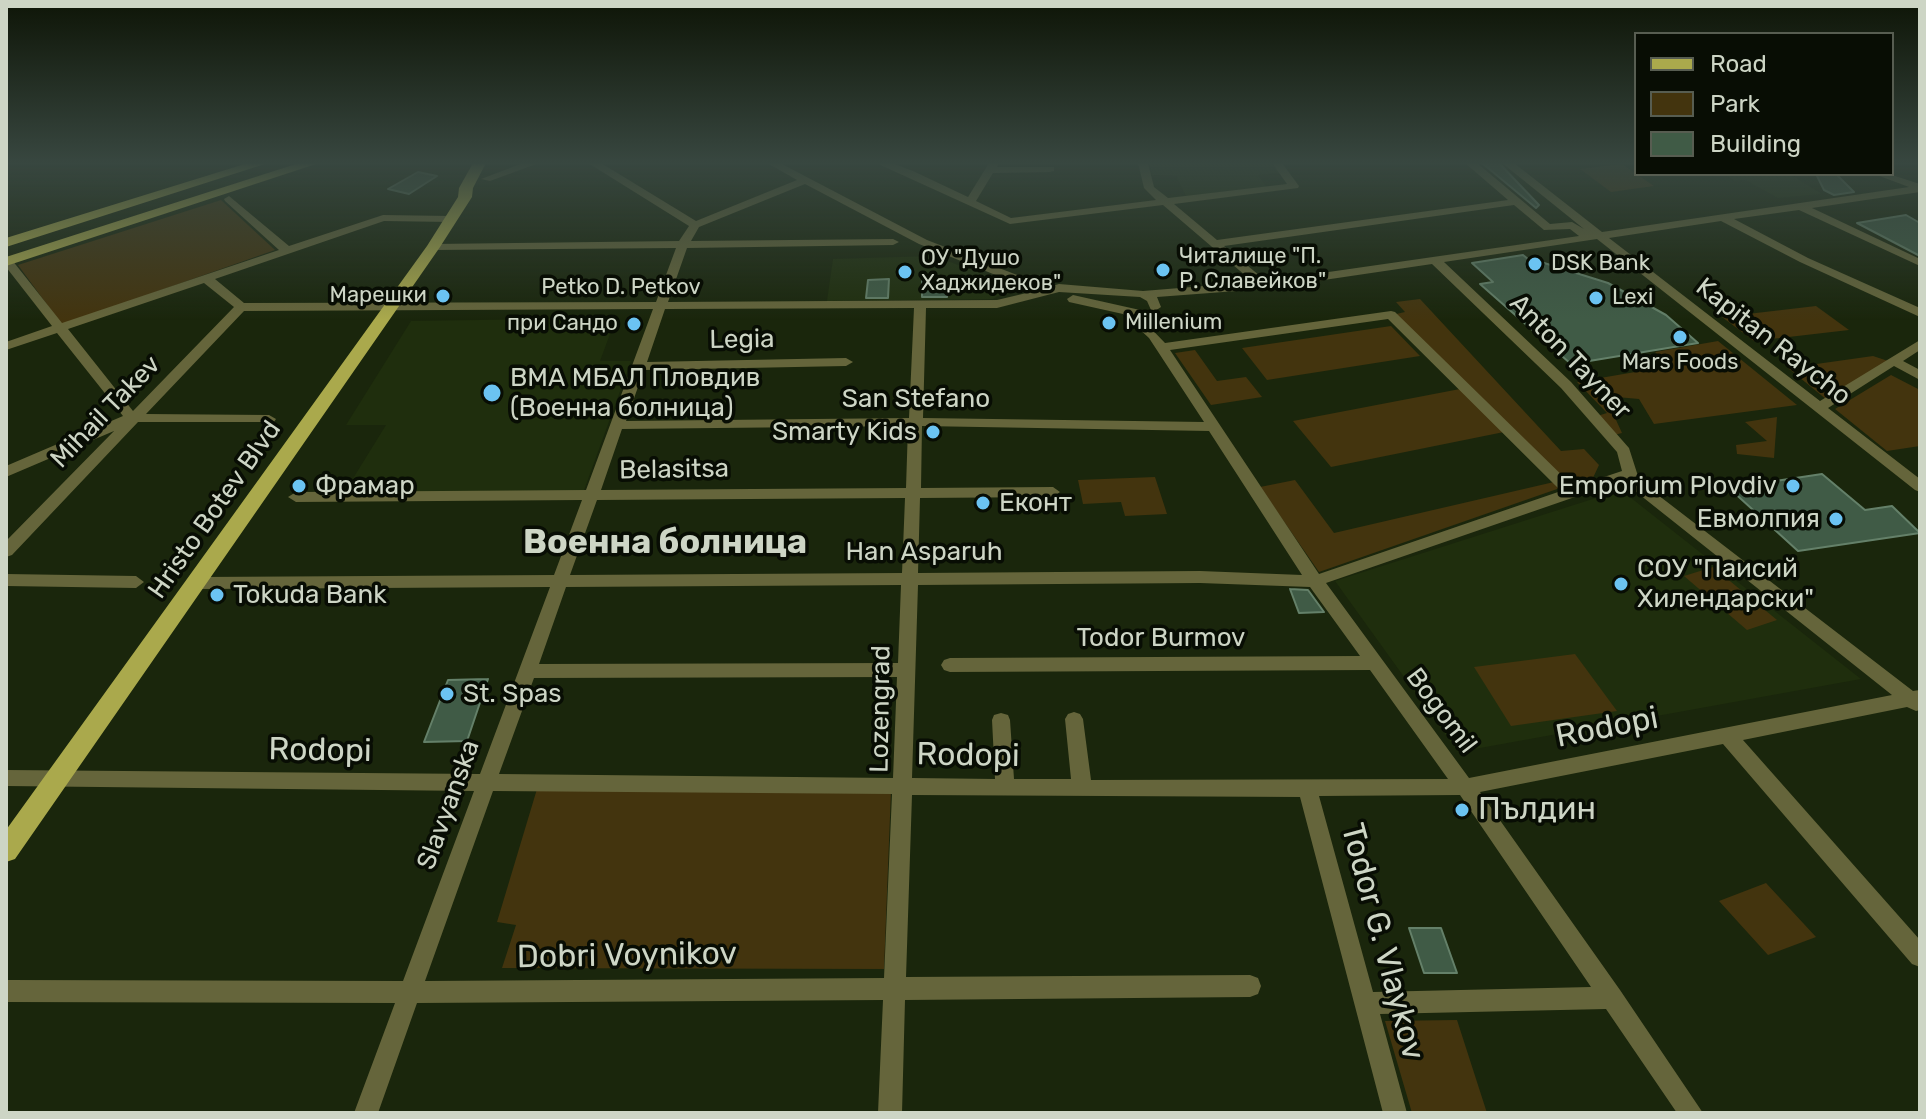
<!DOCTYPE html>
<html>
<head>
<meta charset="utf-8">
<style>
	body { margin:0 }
	#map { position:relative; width:1926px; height:1119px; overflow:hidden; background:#1a260c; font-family:Rubik,sans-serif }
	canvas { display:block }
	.frame { position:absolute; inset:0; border:8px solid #cdd5c5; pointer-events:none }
	.legend { position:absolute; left:1634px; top:32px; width:260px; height:144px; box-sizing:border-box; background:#080d04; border:2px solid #575d51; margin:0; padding:10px 14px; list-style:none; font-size:24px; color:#cdd5c5 }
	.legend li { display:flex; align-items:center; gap:16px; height:40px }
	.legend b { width:40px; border:2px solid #575d51 }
</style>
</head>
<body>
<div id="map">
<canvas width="1926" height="1119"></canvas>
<div class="frame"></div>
<ul class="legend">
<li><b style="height:10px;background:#aaa94c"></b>Road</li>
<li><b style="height:22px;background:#43340e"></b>Park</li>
<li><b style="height:22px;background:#405b46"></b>Building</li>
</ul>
</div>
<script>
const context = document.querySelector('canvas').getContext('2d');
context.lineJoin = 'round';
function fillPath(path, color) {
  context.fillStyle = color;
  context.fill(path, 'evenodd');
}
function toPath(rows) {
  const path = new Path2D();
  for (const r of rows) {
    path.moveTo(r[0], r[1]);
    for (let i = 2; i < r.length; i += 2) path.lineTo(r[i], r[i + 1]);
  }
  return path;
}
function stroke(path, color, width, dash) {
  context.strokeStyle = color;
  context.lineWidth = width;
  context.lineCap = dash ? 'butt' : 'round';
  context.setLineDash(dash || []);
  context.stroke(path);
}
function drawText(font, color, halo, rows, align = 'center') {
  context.font = font + ' Rubik,sans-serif';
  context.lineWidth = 7;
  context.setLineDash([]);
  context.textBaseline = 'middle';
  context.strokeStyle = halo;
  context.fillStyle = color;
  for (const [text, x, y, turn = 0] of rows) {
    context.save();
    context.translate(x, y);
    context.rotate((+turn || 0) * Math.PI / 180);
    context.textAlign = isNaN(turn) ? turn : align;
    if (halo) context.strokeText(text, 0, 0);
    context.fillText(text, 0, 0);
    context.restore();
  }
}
fillPath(toPath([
	[1149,163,1271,163,1280,173,1258,175,1267,187,1186,196,1176,176,1152,175],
	[1723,174,1790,174,1822,194,1778,198,1745,180,1735,181],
	[934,256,1015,286,993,299,827,301,833,259],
	[616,318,600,361,631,361,583,493,344,493,386,425,346,425,411,321],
	[1621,490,1861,679,1458,752,1335,581]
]), '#1f2e0d');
fillPath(toPath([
	[1622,164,1654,186,1611,192,1580,169],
	[221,200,275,250,62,325,18,265],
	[1420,299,1561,451,1584,449,1599,465,1592,480,1571,486,1392,315,1405,312,1396,302],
	[1816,306,1849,330,1754,341,1722,317],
	[1391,326,1420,356,1267,380,1242,348],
	[1718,341,1797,405,1654,424,1639,399,1605,396,1622,433,1614,435,1597,416,1607,413,1577,382,1670,366,1655,352],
	[1195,350,1217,381,1246,377,1262,397,1211,405,1175,353],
	[1873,356,1891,362,1827,400,1788,368],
	[1891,375,1920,390,1920,446,1887,451,1835,409],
	[1460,389,1504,432,1331,467,1293,421],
	[1777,417,1774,458,1737,454,1736,445,1767,441,1745,422],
	[1155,477,1167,514,1125,516,1121,502,1083,504,1078,480],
	[1295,480,1334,533,1554,482,1560,488,1319,572,1260,487],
	[1713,567,1777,620,1747,630,1684,576],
	[1575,654,1617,711,1511,726,1474,667],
	[537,789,891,791,884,969,502,968,516,925,497,922],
	[1766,883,1816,937,1768,955,1719,901],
	[1457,1020,1487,1113,1412,1113,1385,1021]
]), '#43340e');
const building = toPath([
	[1482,163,1499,163,1539,205,1536,208,1482,163],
	[418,172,437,176,409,194,388,189,418,172],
	[1816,174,1836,174,1854,192,1834,195,1824,190,1816,174],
	[1906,215,1920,223,1920,256,1857,223,1906,215],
	[1523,255,1533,263,1541,262,1608,283,1666,315,1698,343,1571,364,1480,284,1493,282,1472,263,1523,255],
	[922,277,946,277,947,297,922,297,922,277],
	[889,279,888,298,866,298,868,280,889,279],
	[1822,474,1865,510,1892,506,1920,533,1798,551,1729,488,1822,474],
	[1290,589,1308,590,1324,612,1299,613,1290,589],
	[488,679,467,741,424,742,448,680,488,679],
	[1409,928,1441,928,1457,973,1424,973,1409,928]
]);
fillPath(building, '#405b46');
stroke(building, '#648069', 2);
fillPath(toPath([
	[523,163,539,163,490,181,481,179,523,163],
	[588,163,601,163,696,221,797,180,767,163,780,163,927,240,1048,287,1059,284,1143,291,1253,282,1163,205,1010,224,876,163,892,163,913,171,968,197,989,163,999,163,997,167,1054,167,1054,171,1050,172,993,173,976,201,1011,218,1156,200,1144,188,1138,163,1148,163,1154,187,1168,198,1287,184,1272,163,1282,163,1299,186,1298,188,1174,204,1217,240,1508,200,1465,163,1477,163,1550,224,1572,222,1584,229,1502,163,1514,163,1602,232,1909,187,1874,174,1889,174,1920,184,1920,192,1812,208,1920,259,1920,266,1799,210,1734,219,1808,258,1920,308,1920,317,1800,262,1721,221,1609,238,1820,401,1920,340,1920,350,1903,361,1920,370,1920,380,1894,366,1828,408,1920,479,1920,492,1915,490,1597,239,1444,262,1571,382,1629,448,1637,473,1645,485,1913,691,1920,690,1920,710,1916,711,1907,707,1743,740,1920,940,1920,967,1912,964,1723,744,1480,792,1620,990,1703,1113,1677,1113,1606,1009,1380,1014,1407,1113,1383,1113,1300,797,912,795,906,977,1250,975,1258,978,1261,986,1258,994,1250,997,905,1000,902,1113,878,1113,883,1000,417,1003,378,1113,354,1113,395,1003,6,1002,6,980,403,981,474,791,6,786,6,770,480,774,550,587,198,589,190,583,198,577,554,575,582,500,296,502,288,497,296,492,586,490,653,309,244,311,146,414,269,415,276,419,274,422,138,422,12,555,6,557,6,541,114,431,6,477,6,466,123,416,57,333,6,350,6,342,52,326,6,267,6,259,12,260,62,323,279,250,225,201,224,199,229,196,289,246,383,215,451,216,456,219,451,222,384,221,215,279,244,303,656,302,676,248,433,250,427,247,433,244,679,241,689,226,588,163],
	[805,184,919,244,1035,291,997,300,668,302,687,248,893,245,899,242,893,239,691,241,699,227,805,184],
	[1514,205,1544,230,1570,229,1579,236,1266,281,1224,246,1514,205],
	[1432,264,1561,388,1617,452,1622,471,1574,487,1395,312,1391,311,1165,343,1139,316,1142,313,1140,310,1073,295,1067,299,1069,302,1123,314,1149,338,1204,422,923,418,926,308,997,308,1059,292,1140,297,1147,301,1151,310,1155,311,1161,307,1157,297,1263,289,1432,264],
	[204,283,234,307,133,411,68,329,204,283],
	[914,308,909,418,626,421,644,370,846,366,853,362,846,358,647,362,665,309,914,308],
	[1388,319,1561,491,1319,574,1170,350,1388,319],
	[908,426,906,488,601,490,622,429,908,426],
	[922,426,1209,431,1302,575,1200,571,918,573,920,498,1053,497,1060,492,1053,487,921,488,922,426],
	[1627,479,1635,491,1892,695,1469,778,1326,583,1627,479],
	[905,498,902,573,570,575,597,500,905,498],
	[1200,583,1310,587,1360,656,950,658,944,660,941,665,944,670,950,672,1370,670,1448,779,1091,780,1083,719,1080,714,1074,712,1068,714,1065,719,1071,779,1014,779,1010,720,1008,715,1001,713,994,715,992,720,995,779,912,778,918,585,1200,583],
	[901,585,898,663,539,664,566,587,901,585],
	[897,677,893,778,499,774,534,678,897,677],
	[493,791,892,794,884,978,425,981,493,791],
	[1460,795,1591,987,1373,992,1319,796,1460,795],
	[6,574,136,576,144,582,136,588,6,586,6,574]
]), '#65653b');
fillPath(toPath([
	[248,163,268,163,6,247,6,238,248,163],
	[299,163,319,163,6,266,6,257,299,163],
	[473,163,486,163,473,188,472,197,440,247,15,859,6,862,6,830,427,246,458,197,459,188,473,163]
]), '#aaa94c');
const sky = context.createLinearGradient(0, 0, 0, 320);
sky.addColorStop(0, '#0e1507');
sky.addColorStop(0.51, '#384740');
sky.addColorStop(1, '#38474000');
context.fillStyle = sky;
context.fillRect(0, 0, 1926, 320);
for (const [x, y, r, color] of [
	[1535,264,8,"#6bc3f2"],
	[1163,270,8,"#6bc3f2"],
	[905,272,8,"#6bc3f2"],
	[443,296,8,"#6bc3f2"],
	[1596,298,8,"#6bc3f2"],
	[1109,323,8,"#6bc3f2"],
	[634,324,8,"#6bc3f2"],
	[1680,337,8,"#6bc3f2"],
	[492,393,10,"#6bc3f2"],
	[933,432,8,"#6bc3f2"],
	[299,486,8,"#6bc3f2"],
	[1793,486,8,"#6bc3f2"],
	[983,503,8,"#6bc3f2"],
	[1836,519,8,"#6bc3f2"],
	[1621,584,8,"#6bc3f2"],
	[217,595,8,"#6bc3f2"],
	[447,694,8,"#6bc3f2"],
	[1462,810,8,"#6bc3f2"]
]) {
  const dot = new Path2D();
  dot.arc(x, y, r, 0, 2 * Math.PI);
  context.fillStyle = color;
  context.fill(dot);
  stroke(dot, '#080d04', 3);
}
drawText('22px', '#cdd5c5', '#080d04', [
	["Читалище \"П.",1179,257],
	["Р. Славейков\"",1179,282],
	["ОУ \"Душо",921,259],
	["Хаджидеков\"",921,284],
	["DSK Bank",1551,264],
	["Марешки",427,296,"right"],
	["Lexi",1612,298],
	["Millenium",1125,323],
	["при Сандо",618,324,"right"],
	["Mars Foods",1680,363,"center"]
], 'left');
drawText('22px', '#cdd5c5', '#080d04', [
	["Petko D. Petkov",621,288]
]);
drawText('26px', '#cdd5c5', '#080d04', [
	["Legia",742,340,-1],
	["Kapitan Raycho",1773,342,38],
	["Anton Tayner",1570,357,46],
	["San Stefano",916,399],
	["Mihail Takev",106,412,-46],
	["Belasitsa",674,470,-1],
	["Hristo Botev Blvd",215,510,-55],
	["Han Asparuh",924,552],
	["Todor Burmov",1161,638],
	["Lozengrad",881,709,-89],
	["Bogomil",1441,711,53],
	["Slavyanska",449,805,-70]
]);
drawText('26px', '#cdd5c5', '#080d04', [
	["ВМА МБАЛ Пловдив",510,378],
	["(Военна болница)",510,408],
	["Smarty Kids",917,432,"right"],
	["Фрамар",315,486],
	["Emporium Plovdiv",1777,486,"right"],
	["Еконт",999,503],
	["Евмолпия",1820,519,"right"],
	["СОУ \"Паисий",1637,569],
	["Хилендарски\"",1637,599],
	["Tokuda Bank",233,595],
	["St. Spas",463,694]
], 'left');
drawText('32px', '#cdd5c5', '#080d04', [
	["Rodopi",1607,728,-11],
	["Rodopi",320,751,1],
	["Rodopi",968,756,1],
	["Todor G. Vlaykov",1382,942,75],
	["Dobri Voynikov",627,956,-1]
]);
drawText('32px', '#cdd5c5', '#080d04', [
	["Пълдин",1478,810]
], 'left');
drawText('bold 34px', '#cdd5c5', '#080d04', [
	["Военна болница",665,543]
]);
</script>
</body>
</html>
